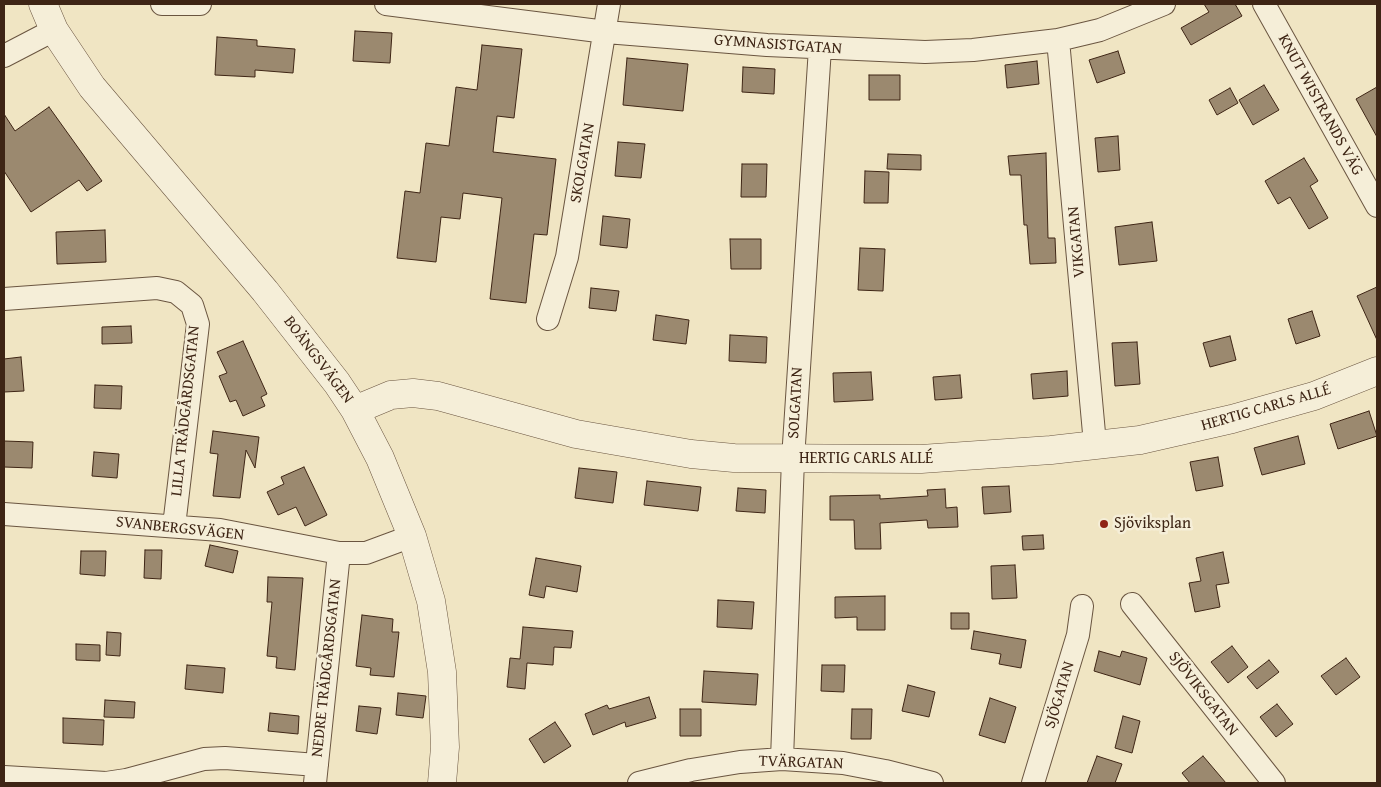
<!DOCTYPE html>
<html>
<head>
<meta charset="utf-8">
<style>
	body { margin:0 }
	#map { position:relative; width:1381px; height:787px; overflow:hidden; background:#f0e5c3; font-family:"Gentium Book Plus",serif }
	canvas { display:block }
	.frame { position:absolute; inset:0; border:5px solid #3e2515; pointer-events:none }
</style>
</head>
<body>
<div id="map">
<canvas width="1381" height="787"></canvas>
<div class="frame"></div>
</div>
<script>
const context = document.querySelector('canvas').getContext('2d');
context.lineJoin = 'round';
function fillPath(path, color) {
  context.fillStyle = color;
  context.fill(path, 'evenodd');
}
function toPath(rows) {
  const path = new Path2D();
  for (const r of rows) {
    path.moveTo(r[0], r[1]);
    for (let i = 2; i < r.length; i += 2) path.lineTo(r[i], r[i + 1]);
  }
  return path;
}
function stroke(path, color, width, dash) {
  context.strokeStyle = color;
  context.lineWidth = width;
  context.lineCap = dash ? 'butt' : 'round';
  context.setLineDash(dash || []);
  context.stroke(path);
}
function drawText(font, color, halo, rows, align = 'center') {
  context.font = font + ' "Gentium Book Plus",serif';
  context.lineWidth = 5;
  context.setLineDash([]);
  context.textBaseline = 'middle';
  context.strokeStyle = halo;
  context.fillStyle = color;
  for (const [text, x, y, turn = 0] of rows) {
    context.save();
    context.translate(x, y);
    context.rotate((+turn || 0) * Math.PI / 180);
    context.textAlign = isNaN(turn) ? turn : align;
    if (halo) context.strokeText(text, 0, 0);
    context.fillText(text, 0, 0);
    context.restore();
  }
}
const building = toPath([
	[1204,4,1235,4,1242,16,1191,45,1181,28,1209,12,1204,4],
	[355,31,392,33,390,63,353,61,355,31],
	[217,37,257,40,257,46,295,49,293,73,255,70,255,77,215,75,217,37],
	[482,45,522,49,514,118,497,116,493,152,556,159,547,235,534,234,526,303,490,299,502,198,463,193,460,219,441,217,436,262,397,258,405,191,420,193,426,143,449,146,456,87,477,90,482,45],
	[1118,51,1125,73,1097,83,1089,60,1118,51],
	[627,58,688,64,683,111,623,105,627,58],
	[1037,61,1039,84,1007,88,1005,65,1037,61],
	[743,67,775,69,774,94,742,92,743,67],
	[869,75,900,75,900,100,869,100,869,75],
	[1264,85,1279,110,1253,125,1239,100,1264,85],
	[1377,87,1377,137,1356,99,1377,87],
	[1230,88,1238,103,1217,115,1209,100,1230,88],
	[49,107,102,181,87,191,79,180,31,212,4,171,4,114,15,131,49,107],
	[1118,136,1120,170,1098,172,1095,138,1118,136],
	[618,142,645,144,641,178,615,176,618,142],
	[1046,153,1048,238,1055,238,1056,263,1030,264,1027,225,1024,225,1021,175,1010,175,1008,156,1046,153],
	[888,154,921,155,921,170,887,169,888,154],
	[1304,158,1318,181,1310,186,1328,218,1309,229,1290,197,1278,204,1265,181,1304,158],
	[742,164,767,164,766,197,741,197,742,164],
	[865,171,889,172,888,203,864,203,865,171],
	[603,216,630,219,627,248,600,245,603,216],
	[1152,222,1157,261,1119,265,1115,227,1152,222],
	[105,230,106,262,57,264,56,232,105,230],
	[730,239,761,239,761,269,731,269,730,239],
	[860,248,885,249,883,291,858,290,860,248],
	[1377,287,1377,340,1357,296,1377,287],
	[591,288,619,291,616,311,589,308,591,288],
	[1312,311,1320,336,1296,344,1288,319,1312,311],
	[656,315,689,320,686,344,653,340,656,315],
	[131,326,132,343,102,344,102,327,131,326],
	[730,335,767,337,766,363,729,361,730,335],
	[1230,336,1236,360,1210,367,1203,343,1230,336],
	[243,341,267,394,261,397,265,406,243,416,236,400,230,402,219,376,227,373,217,352,243,341],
	[1137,342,1140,384,1115,386,1112,343,1137,342],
	[21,357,24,391,4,392,4,359,21,357],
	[1067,371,1068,396,1033,399,1031,374,1067,371],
	[871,372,873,400,834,402,833,373,871,372],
	[960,375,962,398,935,400,933,377,960,375],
	[95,385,122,386,121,409,94,408,95,385],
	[1369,411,1377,436,1338,449,1330,424,1369,411],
	[213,431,259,437,255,468,246,450,240,498,213,496,218,454,210,453,213,431],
	[1298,436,1305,464,1262,475,1254,448,1298,436],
	[4,441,33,442,32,468,4,467,4,441],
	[94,452,119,454,117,478,92,476,94,452],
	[1218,457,1223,486,1196,491,1190,462,1218,457],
	[304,467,327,515,305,526,296,507,278,515,267,492,284,484,281,477,304,467],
	[579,468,617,472,613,503,575,498,579,468],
	[647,481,701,487,698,511,644,505,647,481],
	[1009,486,1011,512,984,514,982,487,1009,486],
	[738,488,766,490,765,513,736,511,738,488],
	[945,489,946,508,957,507,958,527,928,528,927,520,880,523,881,549,855,549,854,520,830,520,830,496,880,495,880,499,928,496,927,490,945,489],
	[1043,535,1044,549,1023,550,1022,536,1043,535],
	[210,545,238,551,233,573,205,566,210,545],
	[145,550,162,550,161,579,144,578,145,550],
	[81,551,106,551,105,576,80,574,81,551],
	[1223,552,1229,583,1216,585,1220,607,1195,612,1189,583,1201,581,1196,558,1223,552],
	[536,558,581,566,577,592,546,586,544,598,529,595,536,558],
	[1015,565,1017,598,992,599,991,566,1015,565],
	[268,577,303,578,295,670,276,668,277,657,267,656,272,602,267,602,268,577],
	[885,596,885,630,857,630,857,617,835,618,835,597,885,596],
	[718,600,754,602,752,629,717,627,718,600],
	[951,613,969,613,969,629,951,629,951,613],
	[362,615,393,619,392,632,399,632,394,677,370,675,371,668,356,666,362,615],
	[523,627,573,631,571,648,554,647,553,665,527,663,525,689,507,687,510,658,520,659,523,627],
	[974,631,1026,640,1021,668,999,664,1001,654,971,649,974,631],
	[107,632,121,633,120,656,106,655,107,632],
	[76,644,100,645,100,661,76,660,76,644],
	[1232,646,1248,667,1228,683,1211,662,1232,646],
	[1099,651,1120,657,1122,651,1147,658,1140,685,1094,671,1099,651],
	[1346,658,1360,677,1336,695,1321,676,1346,658],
	[1269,660,1279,672,1257,689,1247,677,1269,660],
	[187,665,225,668,223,693,185,689,187,665],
	[822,665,845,665,844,692,821,691,822,665],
	[704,671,758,674,756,705,702,702,704,671],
	[908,685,935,692,929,717,902,711,908,685],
	[398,693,426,696,423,718,396,715,398,693],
	[649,697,656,718,626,727,625,722,593,735,585,714,607,705,609,709,649,697],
	[990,698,1016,707,1005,743,979,735,990,698],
	[105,700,135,702,134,718,104,717,105,700],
	[1277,704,1293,724,1276,737,1260,717,1277,704],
	[359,706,381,708,377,734,356,731,359,706],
	[680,709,701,709,701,736,680,736,680,709],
	[852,709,872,709,871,739,851,739,852,709],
	[270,713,299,716,298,734,268,731,270,713],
	[1123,716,1140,721,1132,753,1115,748,1123,716],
	[63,718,104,720,103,745,63,743,63,718],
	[555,722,571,746,544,763,529,739,555,722],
	[1097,756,1122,764,1115,783,1087,783,1097,756],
	[1203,756,1226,783,1190,783,1182,773,1203,756]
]);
fillPath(building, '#9b896f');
stroke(building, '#3e2515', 1);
const minor = toPath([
	[162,4,200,4],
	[386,4,606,32,767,45,925,52,973,50,1058,40,1100,30,1164,4],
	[1264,4,1377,206],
	[1058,40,1095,444],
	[4,56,54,30],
	[4,299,157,288,176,292,192,305,198,324,174,526],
	[548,319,567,257,609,4],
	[4,514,220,530,339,553,366,553,412,536],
	[1132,604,1274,783],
	[782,759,793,459,820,48],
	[4,777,106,783,126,780,204,759,225,758,317,765],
	[315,783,339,553],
	[639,783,691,770,740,762,782,759,843,763,885,771,932,783],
	[1033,783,1078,635,1082,606]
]);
const tertiary = toPath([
	[43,4,54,30,92,87,265,291,337,383,355,410,380,458,412,536,431,601,442,672,445,747,442,783],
	[355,410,391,395,413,393,438,396,576,434,691,454,734,458,921,459,1051,450,1140,440,1232,419,1314,396,1377,371]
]);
stroke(minor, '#6a5540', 24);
stroke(tertiary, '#6a5540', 29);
stroke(minor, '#f5eed8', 22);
stroke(tertiary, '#f5eed8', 28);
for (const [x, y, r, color] of [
	[1104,524,5,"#8f2418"]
]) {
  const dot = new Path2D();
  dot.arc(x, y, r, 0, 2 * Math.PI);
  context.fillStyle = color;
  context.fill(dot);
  stroke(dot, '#f5eed8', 2);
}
drawText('16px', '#3e2515', '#f5eed8', [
	["GYMNASISTGATAN",778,45,4],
	["KNUT WISTRANDS VÄG",1320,105,61],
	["SKOLGATAN",583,163,-80],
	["VIKGATAN",1077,242,-95],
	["BOÄNGSVÄGEN",318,360,53],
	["SOLGATAN",796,403,-87],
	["HERTIG CARLS ALLÉ",1266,408,-16],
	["LILLA TRÄDGÅRDSGATAN",186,411,-84],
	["HERTIG CARLS ALLÉ",866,459],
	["SVANBERGSVÄGEN",180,529,6],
	["NEDRE TRÄDGÅRDSGATAN",327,668,-84],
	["SJÖVIKSGATAN",1203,694,52],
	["SJÖGATAN",1060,695,-73],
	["TVÄRGATAN",801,763,2]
]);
drawText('16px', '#3e2515', '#f5eed8', [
	["Sjöviksplan",1114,524]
], 'left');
</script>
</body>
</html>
